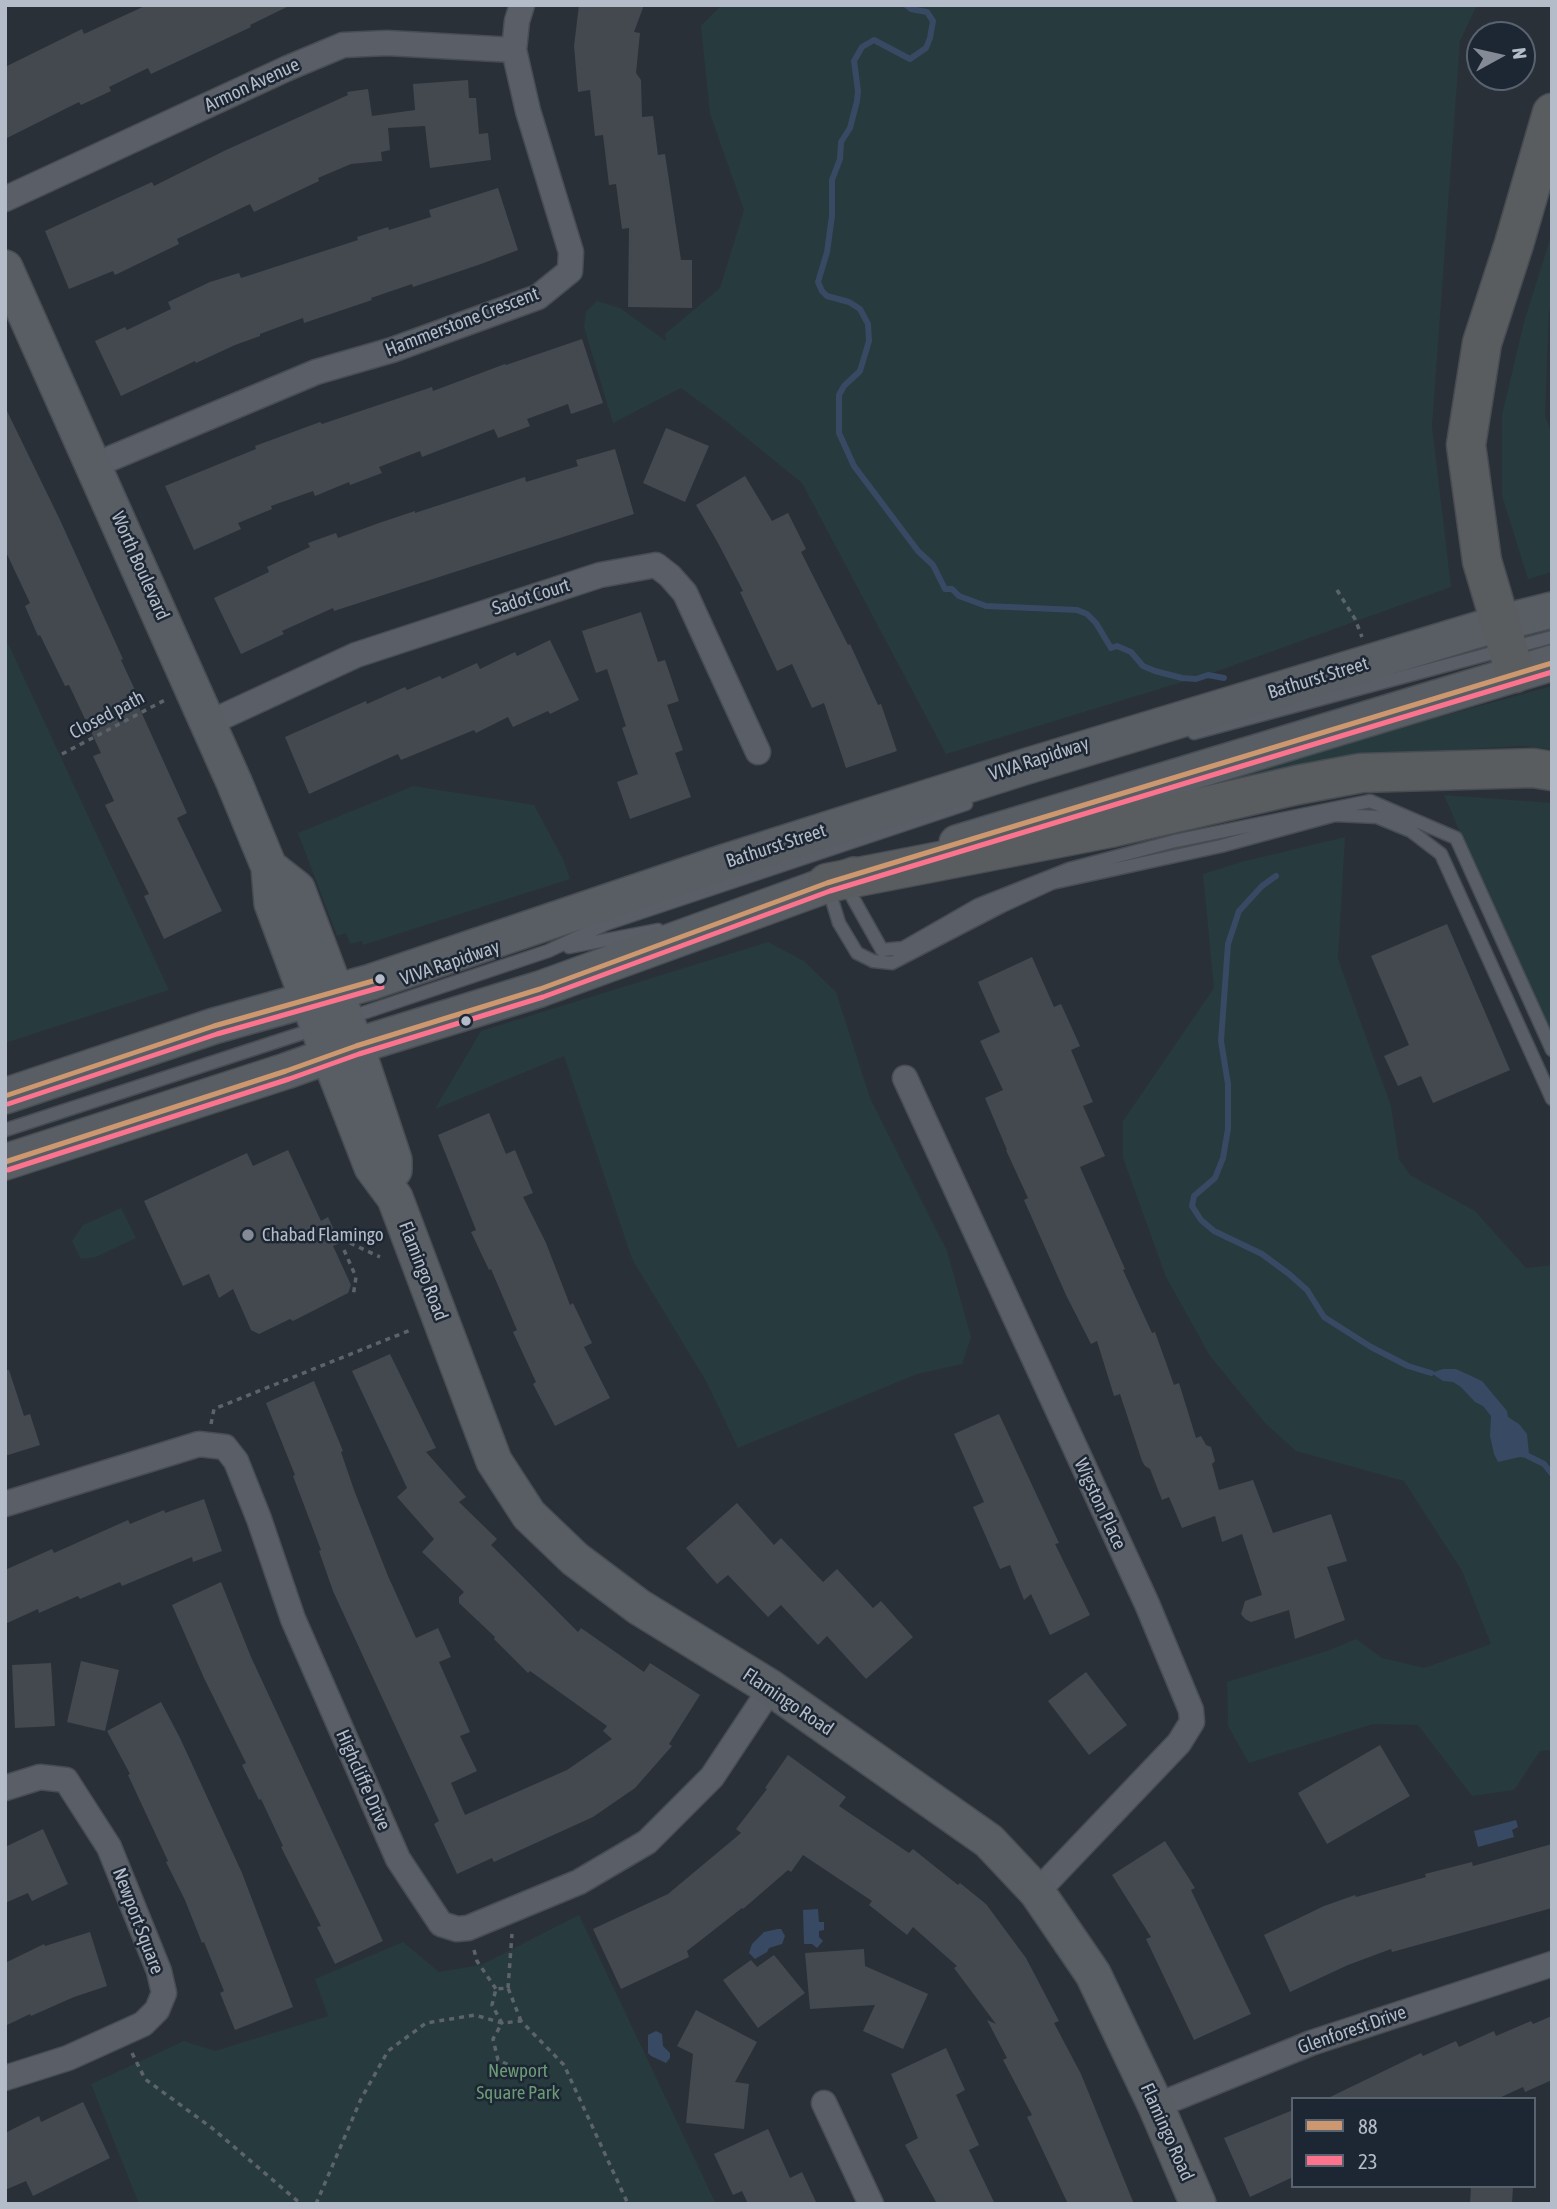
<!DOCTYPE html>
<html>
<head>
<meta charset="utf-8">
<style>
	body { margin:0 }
	#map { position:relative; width:1557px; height:2209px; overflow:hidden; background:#2a3038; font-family:"Asap Condensed",sans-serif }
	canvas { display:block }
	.frame { position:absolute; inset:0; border:7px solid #b4bcc9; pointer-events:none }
	.legend { position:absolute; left:1291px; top:2097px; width:245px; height:91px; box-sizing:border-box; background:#1d2633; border:2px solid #59626f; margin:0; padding:9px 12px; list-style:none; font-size:21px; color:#b4bcc9 }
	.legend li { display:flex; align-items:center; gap:14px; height:35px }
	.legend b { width:35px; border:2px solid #59626f }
	.north { position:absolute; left:1466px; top:21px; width:70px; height:70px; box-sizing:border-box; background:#1d2633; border:2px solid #59626f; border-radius:50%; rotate:82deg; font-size:19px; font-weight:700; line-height:28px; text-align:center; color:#b4bcc9 }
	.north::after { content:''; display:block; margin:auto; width:24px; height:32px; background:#848b96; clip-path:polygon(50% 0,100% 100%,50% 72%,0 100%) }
</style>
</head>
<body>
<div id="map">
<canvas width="1557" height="2209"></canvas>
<div class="frame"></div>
<ul class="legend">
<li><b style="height:9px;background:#cd976f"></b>88</li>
<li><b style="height:9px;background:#fc738d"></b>23</li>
</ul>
<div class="north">N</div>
</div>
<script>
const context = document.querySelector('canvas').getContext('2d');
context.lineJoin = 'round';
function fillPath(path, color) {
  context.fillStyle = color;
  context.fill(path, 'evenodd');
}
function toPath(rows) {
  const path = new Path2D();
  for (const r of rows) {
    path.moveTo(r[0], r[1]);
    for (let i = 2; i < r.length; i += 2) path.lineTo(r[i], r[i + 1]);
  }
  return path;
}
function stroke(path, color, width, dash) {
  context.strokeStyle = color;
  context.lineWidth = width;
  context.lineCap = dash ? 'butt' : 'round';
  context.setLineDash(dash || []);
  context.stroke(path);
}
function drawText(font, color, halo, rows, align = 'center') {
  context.font = font + ' "Asap Condensed",sans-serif';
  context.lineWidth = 5;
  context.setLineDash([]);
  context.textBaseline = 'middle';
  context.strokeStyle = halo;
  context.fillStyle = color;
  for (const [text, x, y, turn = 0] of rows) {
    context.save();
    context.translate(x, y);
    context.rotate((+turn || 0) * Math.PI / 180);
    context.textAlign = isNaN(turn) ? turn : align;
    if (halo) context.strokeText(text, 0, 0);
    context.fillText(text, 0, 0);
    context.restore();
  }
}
fillPath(toPath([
	[722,5,1477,5,1460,41,1432,426,1451,587,1212,673,946,754,802,483,722,418,681,388,613,423,584,327,586,312,597,301,620,308,666,341,665,334,720,288,744,210,710,114,701,26],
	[1552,233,1552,306,1549,311,1545,416,1552,434,1552,572,1528,579,1502,496,1502,415,1524,322],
	[5,637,169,990,5,1043],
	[1552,686,1552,749,1523,746,1378,754,1250,784,1246,770],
	[413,786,534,805,563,859,570,879,363,945,362,941,350,944,346,933,337,936,298,833],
	[1444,795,1552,803,1552,1045],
	[1345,837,1338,959,1391,1106,1399,1159,1410,1175,1475,1211,1526,1268,1552,1265,1552,1750,1540,1751,1514,1790,1472,1796,1418,1725,1373,1724,1249,1763,1228,1726,1227,1682,1327,1651,1356,1639,1382,1658,1424,1668,1491,1644,1462,1571,1404,1481,1296,1451,1265,1423,1210,1356,1166,1277,1123,1158,1123,1121,1214,988,1203,874,1241,862],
	[768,942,804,961,836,992,870,1098,947,1251,971,1337,962,1364,917,1374,738,1448,706,1381,632,1259,564,1056,435,1109,481,1031],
	[121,1208,136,1238,96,1257,81,1259,72,1241,83,1225],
	[579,1915,716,2204,139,2204,91,2084,184,2041,215,2051,328,2016,315,1979,403,1942,439,1972,481,1965]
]), '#273a3e');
fillPath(toPath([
	[1443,1369,1456,1369,1482,1381,1507,1411,1508,1417,1519,1424,1527,1434,1529,1454,1526,1458,1520,1457,1498,1462,1494,1454,1490,1436,1491,1416,1483,1406,1475,1402,1461,1387,1453,1382,1443,1381,1431,1373],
	[1516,1820,1518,1827,1512,1830,1514,1837,1478,1847,1474,1831],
	[818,1909,819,1922,824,1922,824,1930,819,1931,819,1937,823,1941,817,1948,812,1944,804,1944,803,1910],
	[778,1929,781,1929,785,1936,782,1944,769,1948,767,1952,755,1959,749,1953,752,1944,764,1932],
	[656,2031,662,2034,663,2046,670,2053,670,2058,666,2063,651,2056,648,2053,648,2035]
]), '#384963');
stroke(toPath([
	[906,5,911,9,927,12,933,21,930,38,926,48,910,59,874,40,862,47,854,61,858,91,857,101,850,128,841,142,840,159,832,180,832,216,827,252,818,282,822,291,827,296,849,302,860,309,868,324,869,341,860,371,844,386,839,395,839,433,854,466,918,551,933,565,945,589,952,589,959,596,986,606,1077,610,1087,614,1096,623,1111,648,1117,646,1131,652,1143,666,1155,671,1182,678,1196,679,1208,675,1224,678],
	[1276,876,1262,886,1239,911,1228,944,1221,1041,1228,1084,1228,1129,1223,1158,1215,1178,1194,1196,1192,1206,1201,1220,1214,1231,1262,1254,1289,1274,1307,1290,1324,1317,1371,1347,1408,1366,1431,1373],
	[1528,1456,1544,1464,1552,1474]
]), '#384963', 6);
fillPath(toPath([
	[147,5,291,5,250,25,251,27,151,74,148,68,109,87,111,91,81,105,79,102,5,139,5,67,82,29,84,34],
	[579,5,644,5,634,32,640,33,636,73,641,80,642,117,653,116,658,155,665,154,681,260,692,260,692,308,628,307,629,228,622,229,616,184,609,185,603,135,595,136,590,90,578,92,574,46],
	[468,80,469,98,476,98,479,134,488,133,491,160,430,168,425,126,388,128,390,150,381,152,382,161,351,164,318,178,319,181,254,212,250,204,177,239,179,244,115,275,113,271,69,289,45,231,152,182,154,186,226,150,348,95,347,92,368,89,372,116,415,110,413,84],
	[498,188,518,250,481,264,413,287,412,284,371,298,372,300,304,323,303,318,260,334,260,336,235,345,196,363,195,361,121,396,95,341,125,327,127,330,171,309,168,302,210,282,239,273,241,278,358,240,357,237,388,227,389,230,431,217,429,210],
	[582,339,603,403,571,414,568,404,527,419,530,426,498,438,494,429,422,457,420,451,379,467,382,473,350,485,349,482,315,496,313,491,271,506,272,509,238,523,241,529,194,550,165,486,256,449,255,446,320,422,322,424,432,387,433,391,505,364,506,365],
	[5,407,60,520,123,659,121,660,141,703,138,705,187,813,177,818,222,911,164,939,144,896,149,894,105,805,114,801,93,756,101,753,69,685,65,686,40,635,38,636,25,606,30,603,5,550],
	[666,428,709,446,685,502,643,483],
	[615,449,634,514,334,611,333,608,282,631,284,634,241,654,214,598,269,572,267,567,310,547,308,543,336,533,338,538,379,523,415,511,415,513,525,477,526,482,578,466,576,460],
	[745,476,772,521,788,513,806,549,801,552,848,645,850,644,878,705,881,704,897,751,846,768,824,703,812,708,792,664,777,671,740,592,743,591,718,543,696,505],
	[641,612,658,662,665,660,679,701,667,705,683,750,675,753,691,797,630,819,617,782,638,774,622,728,626,726,607,669,596,673,582,631],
	[550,640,579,700,550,714,548,711,513,727,508,717,476,733,474,730,401,760,398,754,309,794,285,737,366,701,367,704,405,687,407,690,440,676,442,679,477,663,480,669,515,652,517,656],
	[1447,924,1510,1070,1433,1103,1421,1076,1398,1086,1384,1056,1409,1045,1371,956],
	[1032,957,1054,1007,1061,1004,1080,1046,1071,1050,1093,1102,1083,1106,1105,1156,1080,1167,1125,1269,1123,1270,1152,1333,1155,1332,1174,1385,1179,1383,1196,1438,1201,1436,1206,1445,1211,1447,1215,1461,1212,1464,1219,1490,1253,1480,1273,1533,1331,1514,1347,1561,1327,1567,1345,1620,1295,1639,1289,1610,1251,1622,1245,1619,1241,1614,1245,1601,1262,1595,1242,1534,1222,1542,1215,1516,1182,1528,1169,1497,1162,1500,1150,1469,1145,1466,1142,1461,1120,1394,1114,1396,1097,1341,1091,1344,1066,1295,1024,1200,1028,1198,1006,1150,1007,1150,985,1098,1003,1090,980,1041,1000,1032,978,982],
	[489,1113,506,1154,515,1150,533,1193,523,1197,546,1243,570,1305,573,1303,592,1343,584,1347,610,1398,555,1426,533,1384,536,1382,513,1332,517,1330,491,1269,489,1270,471,1232,476,1230,438,1135],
	[288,1150,321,1221,328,1217,340,1243,333,1246,351,1285,348,1293,293,1321,290,1319,259,1334,251,1330,233,1289,219,1298,209,1274,183,1286,144,1201,247,1153,253,1166],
	[390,1354,436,1448,426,1452,466,1497,459,1502,497,1539,491,1545,578,1632,581,1628,644,1672,650,1663,700,1695,669,1744,672,1746,635,1788,593,1817,494,1862,492,1858,457,1874,434,1824,439,1821,333,1591,319,1551,321,1550,293,1476,295,1475,266,1403,314,1381,343,1451,341,1452,354,1490,388,1576,416,1638,438,1628,451,1657,439,1662,470,1732,460,1736,477,1771,451,1783,465,1815,567,1770,612,1739,603,1731,607,1726,530,1671,528,1673,494,1639,495,1637,459,1603,459,1597,464,1592,422,1552,434,1539,397,1497,407,1488,352,1371],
	[5,1370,9,1370,24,1416,30,1414,40,1445,5,1456],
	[999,1414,1059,1543,1055,1544,1090,1615,1050,1635,1031,1594,1024,1600,1010,1565,1000,1569,973,1507,984,1502,954,1434],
	[204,1499,222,1551,193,1562,192,1557,122,1586,120,1582,80,1599,78,1596,39,1613,38,1609,5,1624,5,1570,52,1549,54,1553,128,1520,130,1524,164,1510,165,1513],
	[737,1503,774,1545,781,1538,823,1582,837,1569,873,1608,881,1601,913,1637,866,1679,827,1636,818,1645,781,1605,768,1617,728,1575,717,1584,686,1548],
	[221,1582,251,1657,383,1941,335,1964,317,1927,321,1926,281,1847,283,1846,261,1799,259,1800,242,1765,246,1763,204,1678,172,1605],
	[81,1661,119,1670,105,1731,67,1722],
	[51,1663,55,1726,15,1728,12,1665],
	[1086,1672,1127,1725,1089,1755,1048,1701],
	[161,1702,180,1738,242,1873,293,2007,235,2030,220,1993,224,1991,204,1942,202,1943,185,1900,166,1862,168,1861,128,1775,130,1774,107,1731],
	[1380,1745,1410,1796,1327,1844,1298,1793],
	[788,1755,846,1797,839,1806,909,1853,913,1849,958,1885,960,1883,986,1904,1026,1958,1059,2021,1054,2023,1081,2074,1134,2204,1068,2204,1027,2117,1032,2115,1003,2060,1007,2058,987,2020,996,2024,954,1968,957,1966,913,1927,907,1935,869,1905,872,1901,803,1855,791,1872,788,1870,743,1909,742,1908,687,1951,689,1957,621,1989,593,1929,668,1894,741,1833,736,1829,767,1789,765,1788],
	[43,1829,68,1884,32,1901,28,1893,5,1903,5,1847],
	[1165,1841,1195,1888,1191,1890,1251,2014,1194,2040,1146,1939,1151,1937,1112,1875],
	[1552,1844,1552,1908,1392,1952,1391,1949,1348,1965,1290,1992,1264,1935,1324,1906,1355,1895,1356,1897,1426,1877,1425,1874,1472,1862,1473,1866],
	[90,1932,107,1986,74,1997,31,2016,30,2014,5,2026,5,1963,44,1944,45,1946],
	[864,1949,865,1966,928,1994,903,2049,863,2031,875,2005,810,2009,805,1953],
	[774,1955,805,1993,758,2028,723,1980,751,1960,757,1967],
	[696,2010,757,2042,735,2082,749,2084,744,2129,686,2123,693,2054,677,2046],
	[1552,2016,1552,2080,1525,2092,1523,2087,1497,2099,1326,2099,1421,2053,1423,2056,1456,2041,1459,2047,1494,2031,1496,2036,1531,2021,1533,2024],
	[946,2048,965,2090,956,2095,979,2145,969,2150,995,2204,937,2204,905,2145,918,2138,891,2074],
	[83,2102,110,2158,33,2196,26,2181,5,2190,5,2133,39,2116,41,2122],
	[1293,2110,1293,2177,1250,2197,1224,2138],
	[768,2129,790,2178,802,2172,817,2204,748,2204,742,2191,733,2195,714,2154],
	[1471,2186,1513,2186,1512,2204,1470,2204]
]), '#444950');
const lane = toPath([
	[1194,733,1552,637],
	[845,884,882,950,903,948,978,905,1069,869,1175,841,1370,801,1456,838,1552,1050],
	[828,887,839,923,857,953,873,961,892,963,1002,906,1052,883,1221,846,1335,815,1377,817,1411,831,1441,854,1552,1099],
	[569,947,658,930],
	[348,1018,548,951,606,924,966,804],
	[5,1130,318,1028]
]);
const street = toPath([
	[5,199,288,68,343,45,387,43,514,50],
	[95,465,316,372,392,350,538,297,570,271,571,252,528,111,514,50,517,21,522,5],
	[209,723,356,655,600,575,656,565,670,576,685,593,758,752],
	[905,1078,1147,1604,1191,1710,1192,1722,1179,1743,1037,1892],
	[5,1504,199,1444,225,1447,236,1461,259,1519,293,1619,398,1859,441,1924,457,1929,468,1928,579,1882,647,1842,712,1777,771,1688],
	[5,1788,40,1777,66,1780,109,1847,159,1971,164,1993,157,2010,143,2024,68,2058,5,2078],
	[824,2103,871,2204],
	[1156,2106,1311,2043,1552,1964]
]);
const secondary = toPath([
	[5,268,234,782,269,867,272,903,329,1056,372,1167,395,1198,494,1461,529,1515,575,1559,639,1607,771,1688,989,1841,1037,1892,1093,1974,1156,2106,1198,2204],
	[957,843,1552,663],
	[269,867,297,889,356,1046,394,1160,394,1170],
	[5,1096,214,1026,371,982,725,862,1024,767,1500,623,1552,610],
	[5,1162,286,1071,356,1046,540,989,854,875]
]);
const highway = toPath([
	[1515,673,1482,561,1466,445,1482,343,1514,244,1552,113],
	[827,883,1110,828,1297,785,1361,773,1533,768,1552,771]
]);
stroke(lane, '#484c53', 15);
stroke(street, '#484c53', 27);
stroke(secondary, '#484c53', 38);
stroke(highway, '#474c53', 41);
stroke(toPath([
	[1337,590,1355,619,1362,637],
	[62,754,165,700],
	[350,1243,380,1257],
	[344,1250,356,1277,353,1297],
	[211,1424,214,1409,413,1329],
	[474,1950,477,1961,496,1989],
	[508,1988,512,1934],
	[521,2021,508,1988,496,1989,492,2005,502,2023,493,2039,498,2060,531,2075],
	[132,2053,145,2079,212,2128,301,2204],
	[316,2204,361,2099,388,2051,426,2023,475,2015,502,2023,521,2021,564,2065,628,2204]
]), '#5d636a', 3.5, [5, 5]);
stroke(lane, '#5a5e66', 12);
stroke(street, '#5a5e66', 24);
stroke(secondary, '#595d64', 35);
stroke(highway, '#5a5d60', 38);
stroke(toPath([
	[5,1096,214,1026,380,979],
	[5,1162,286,1071,356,1046,540,989,827,883,1552,663]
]), '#cd976f', 5);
stroke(toPath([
	[8,1104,217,1034,382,987],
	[8,1170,289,1079,359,1054,543,997,830,891,1552,672]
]), '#fc738d', 5);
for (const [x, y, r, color] of [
	[380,979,6,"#b4bcc9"],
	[466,1021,6,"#b4bcc9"],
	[248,1235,7,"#848b96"]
]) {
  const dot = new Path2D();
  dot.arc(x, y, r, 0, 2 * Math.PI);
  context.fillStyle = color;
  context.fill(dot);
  stroke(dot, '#1d2633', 2.5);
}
drawText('19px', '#b4bcc9', '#1d2633', [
	["Armon Avenue",252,85,-25],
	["Hammerstone Crescent",462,322,-21],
	["Worth Boulevard",140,566,66],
	["Sadot Court",531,597,-18],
	["Bathurst Street",1318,678,-17],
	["Closed path",107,715,-28],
	["VIVA Rapidway",1039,759,-18],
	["Bathurst Street",776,846,-18],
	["VIVA Rapidway",450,963,-19],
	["Flamingo Road",423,1271,69],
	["Wigston Place",1100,1504,65],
	["Flamingo Road",788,1702,34],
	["Highcliffe Drive",363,1780,66],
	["Newport Square",138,1921,69],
	["Glenforest Drive",1352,2030,-19],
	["Flamingo Road",1167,2132,66]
]);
drawText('19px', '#b4bcc9', '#1d2633', [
	["Chabad Flamingo",262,1235]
], 'left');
drawText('19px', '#6b9a76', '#1d2633', [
	["Newport",518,2071],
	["Square Park",518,2093]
]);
</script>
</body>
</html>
